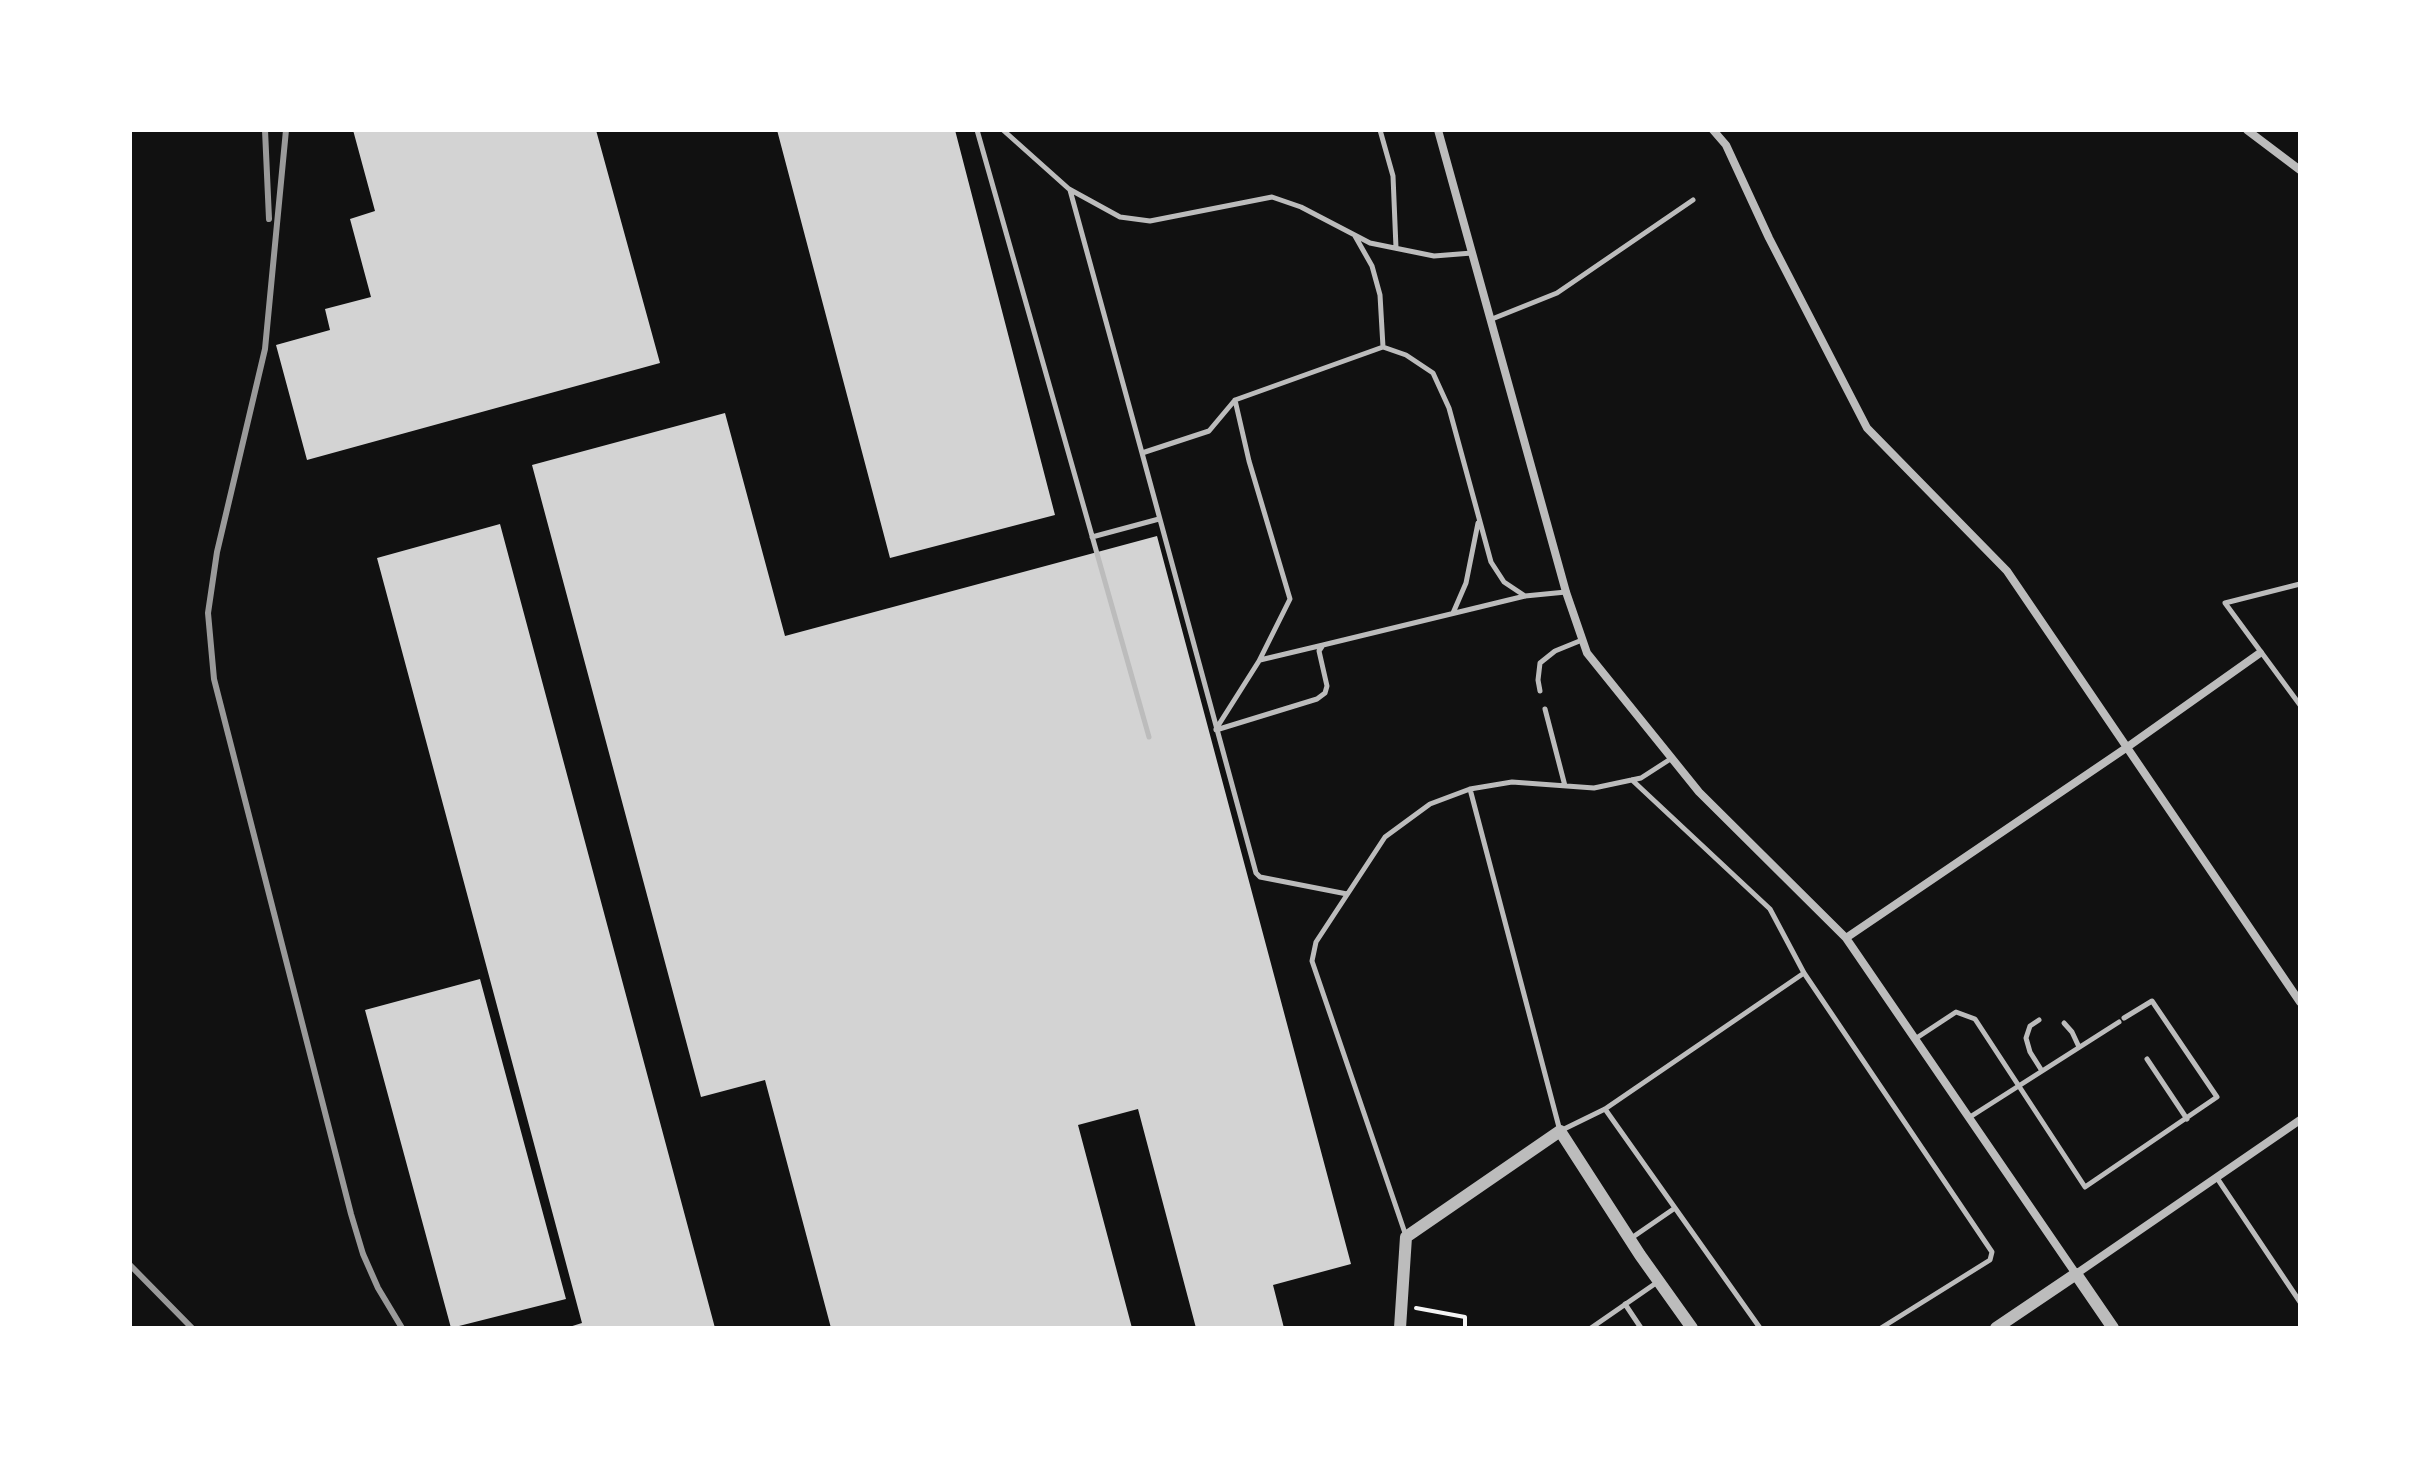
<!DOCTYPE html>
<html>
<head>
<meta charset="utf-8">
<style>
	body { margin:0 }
	#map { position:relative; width:2430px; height:1458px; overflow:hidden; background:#111; font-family:Literata,serif }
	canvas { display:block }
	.frame { position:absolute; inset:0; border:132px solid #fff; pointer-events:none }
</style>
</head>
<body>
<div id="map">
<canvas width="2430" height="1458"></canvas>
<div class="frame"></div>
</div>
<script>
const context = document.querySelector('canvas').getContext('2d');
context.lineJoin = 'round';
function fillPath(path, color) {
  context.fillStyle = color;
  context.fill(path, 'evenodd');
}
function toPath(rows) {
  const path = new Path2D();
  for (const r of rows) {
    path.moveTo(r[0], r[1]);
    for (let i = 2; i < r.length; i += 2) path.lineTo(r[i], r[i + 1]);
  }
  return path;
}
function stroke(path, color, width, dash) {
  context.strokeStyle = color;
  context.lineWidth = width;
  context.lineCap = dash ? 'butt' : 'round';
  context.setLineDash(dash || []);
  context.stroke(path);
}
fillPath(toPath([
	[353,130,596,130,660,363,307,460,276,345,330,330,325,309,371,297,350,219,375,211],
	[777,130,955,130,1055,515,890,558],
	[725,413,785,636,1157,536,1351,1264,1273,1285,1284,1328,1196,1328,1138,1109,1078,1125,1132,1328,831,1328,765,1080,701,1097,532,465],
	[500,524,715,1328,566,1328,582,1323,377,558],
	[480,979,566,1299,451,1328,365,1010]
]), '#d3d3d3');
stroke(toPath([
	[1416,1308,1465,1317,1465,1328]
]), '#f5f5f5', 4);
stroke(toPath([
	[977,130,1149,737],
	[1003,130,1069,189,1120,217,1150,221,1272,197,1301,207,1370,243,1434,256,1472,253],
	[1380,130,1393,176,1396,248],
	[1070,190,1142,453],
	[1355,236,1372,266,1380,295,1383,347],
	[1492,319,1557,293,1693,200],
	[1092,537,1159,519],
	[2300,584,2225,603,2300,705],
	[1453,613,1466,583,1478,523],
	[1260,660,1323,645],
	[1540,691,1538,680,1540,663,1555,651,1582,640],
	[1545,709,1565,786],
	[1216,729,1259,661,1290,599,1249,461,1235,400],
	[1216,730,1317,699,1325,693,1327,686,1319,651,1323,645,1525,596,1566,592],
	[1470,789,1560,1131,1605,1109,1804,973,1770,909,1632,780],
	[1347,894,1260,877,1256,873,1142,453,1209,431,1235,400,1383,347,1406,355,1433,373,1449,408,1491,562,1504,582,1525,596],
	[1804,973,1992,1252,1990,1260,1881,1328],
	[2039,1020,2030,1026,2026,1038,2030,1052,2042,1071],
	[2064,1023,2072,1032,2079,1047],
	[1915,1039,1956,1012,1975,1019,2085,1187,2217,1097,2152,1001,2124,1018],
	[2147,1059,2187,1119],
	[1605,1109,1760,1328],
	[1970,1117,2119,1022],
	[2217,1178,2300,1302],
	[1406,1236,1312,961,1316,942,1385,837,1430,804,1470,789,1512,782,1594,788,1641,778,1672,758],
	[1630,1239,1675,1208],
	[1625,1304,1641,1328],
	[1591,1328,1659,1281]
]), '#bcbcbc', 5);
stroke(toPath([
	[1438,130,1566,592,1587,653,1699,792,1846,938,2076,1274,2300,1120],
	[1713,130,1726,145,1769,238,1867,428,2007,571,2300,1002],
	[2247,130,2300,170],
	[1846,938,2126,748,2260,653]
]), '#bcbcbc', 8);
stroke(toPath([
	[1400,1328,1406,1237,1560,1131,1640,1255,1692,1328],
	[1996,1328,2076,1274,2113,1328]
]), '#bcbcbc', 12);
stroke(toPath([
	[265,130,269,219],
	[286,130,265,349,217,552,208,613,214,679,351,1214,363,1254,378,1288,402,1328],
	[130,1265,192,1328]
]), '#9a9a9a', 6);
</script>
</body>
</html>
